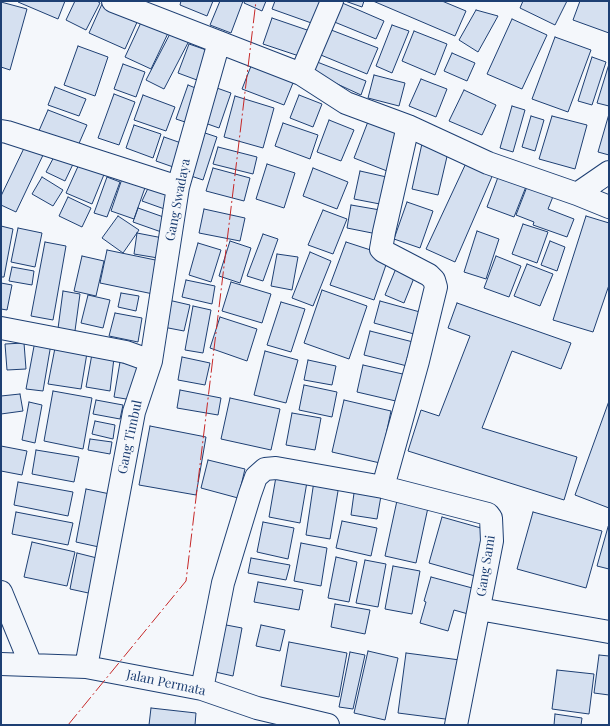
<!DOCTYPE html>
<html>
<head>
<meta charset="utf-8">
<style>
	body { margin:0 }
	#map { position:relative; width:610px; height:726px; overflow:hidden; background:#f4f7fb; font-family:"Playfair Display",serif }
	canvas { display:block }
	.frame { position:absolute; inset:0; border:2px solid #1d3f73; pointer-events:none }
</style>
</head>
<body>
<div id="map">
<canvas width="610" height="726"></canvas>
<div class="frame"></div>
</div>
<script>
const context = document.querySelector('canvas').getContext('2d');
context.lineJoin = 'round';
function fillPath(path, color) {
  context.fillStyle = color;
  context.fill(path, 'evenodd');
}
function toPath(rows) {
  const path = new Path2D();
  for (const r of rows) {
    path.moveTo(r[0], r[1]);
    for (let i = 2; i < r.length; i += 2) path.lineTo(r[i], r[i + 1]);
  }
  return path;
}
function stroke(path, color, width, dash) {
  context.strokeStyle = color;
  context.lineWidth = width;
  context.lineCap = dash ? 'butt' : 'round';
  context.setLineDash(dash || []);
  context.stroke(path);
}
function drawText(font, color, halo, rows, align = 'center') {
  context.font = font + ' "Playfair Display",serif';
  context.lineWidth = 3;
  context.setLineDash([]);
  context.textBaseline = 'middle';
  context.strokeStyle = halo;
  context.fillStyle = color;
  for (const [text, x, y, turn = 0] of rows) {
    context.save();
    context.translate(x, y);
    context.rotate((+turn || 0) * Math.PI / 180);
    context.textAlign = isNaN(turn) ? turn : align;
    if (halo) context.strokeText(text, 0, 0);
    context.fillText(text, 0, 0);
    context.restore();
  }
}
const building = toPath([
	[18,1,65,1,58,19,18,2,18,1],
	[75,1,97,1,100,3,86,30,66,20,75,1],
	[181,1,213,1,207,16,180,5,181,1],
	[220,1,243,1,231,33,210,25,220,1],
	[245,1,266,1,262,11,244,3,245,1],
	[275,1,327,1,317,25,272,9,275,1],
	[345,1,364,1,362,7,345,1],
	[373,1,442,1,466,11,455,36,373,1],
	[523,1,567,1,555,25,520,8,523,1],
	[580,1,609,1,609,33,573,20,580,1],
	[1,2,27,9,10,70,1,67,1,2],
	[340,2,384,21,376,39,332,21,340,2],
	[102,4,138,20,125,49,89,33,102,4],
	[476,10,498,16,478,52,459,40,476,10],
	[144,16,170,29,151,69,125,57,144,16],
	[272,18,310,31,302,57,263,44,272,18],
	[512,19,547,35,522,89,487,74,512,19],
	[392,25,409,31,392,73,376,66,392,25],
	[173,28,191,37,164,89,146,80,173,28],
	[326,28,378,48,367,74,316,53,326,28],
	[414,31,447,44,435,75,402,61,414,31],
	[555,37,591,50,568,112,532,99,555,37],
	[189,44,215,53,205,83,178,73,189,44],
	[78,46,108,57,95,96,64,85,78,46],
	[452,53,475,63,467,81,444,71,452,53],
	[592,57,606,62,592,105,578,101,592,57],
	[312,60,366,81,361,95,307,70,312,60],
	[253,61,295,78,284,105,242,89,253,61],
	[123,64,145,72,136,97,114,89,123,64],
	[609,64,609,106,597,103,609,64],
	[374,75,405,83,399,106,368,98,374,75],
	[421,79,447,89,436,117,409,106,421,79],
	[188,85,203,91,191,124,176,119,188,85],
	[55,87,86,99,79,116,48,105,55,87],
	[214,87,231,93,219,128,202,122,214,87],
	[464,90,496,105,482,135,449,121,464,90],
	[114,94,135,102,119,145,98,138,114,94],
	[143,95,175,107,166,131,134,120,143,95],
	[299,95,322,104,313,127,290,118,299,95],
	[235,96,274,108,263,148,224,137,235,96],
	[512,106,525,110,513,152,500,148,512,106],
	[48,110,87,125,77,148,38,133,48,110],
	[609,114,609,155,598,152,609,114],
	[531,116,544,120,535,151,522,147,531,116],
	[552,116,587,125,575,169,539,159,552,116],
	[369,119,402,132,387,171,354,158,369,119],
	[329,120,354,130,341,161,317,152,329,120],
	[283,123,318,135,310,159,275,146,283,123],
	[134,125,161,134,153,158,126,148,134,125],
	[199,131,217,137,203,180,185,174,199,131],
	[164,137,184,144,176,168,156,161,164,137],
	[423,139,449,148,438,195,412,189,423,139],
	[26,144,44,153,16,212,1,205,1,196,26,144],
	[218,147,257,157,253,174,213,164,218,147],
	[56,153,74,162,65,181,46,172,56,153],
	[467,161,494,172,455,262,426,249,467,161],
	[80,162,105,172,92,204,66,193,80,162],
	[267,164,295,173,284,208,256,199,267,164],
	[213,168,250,178,244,201,206,191,213,168],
	[313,168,348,182,337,209,303,196,313,168],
	[501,169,529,179,514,217,487,207,501,169],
	[360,171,391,178,385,205,354,199,360,171],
	[124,173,147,182,134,219,111,211,124,173],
	[42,177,63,190,53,206,32,194,42,177],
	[107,177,120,182,107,217,94,213,107,177],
	[530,179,556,189,548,209,574,219,567,237,533,225,534,222,516,215,530,179],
	[150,184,177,192,170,211,142,201,150,184],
	[68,197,91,208,82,227,59,216,68,197],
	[407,202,433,211,420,248,394,239,407,202],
	[351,205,386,211,382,235,347,228,351,205],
	[138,208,172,220,167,234,133,222,138,208],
	[204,209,245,218,240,241,199,233,204,209],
	[323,210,347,219,333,254,308,245,323,210],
	[118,216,139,230,123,253,102,238,118,216],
	[586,216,609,223,609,285,593,332,553,320,586,216],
	[523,224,548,232,537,263,512,254,523,224],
	[1,226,13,229,4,277,1,277,1,226],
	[18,228,42,233,35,267,11,262,18,228],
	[477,231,499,239,486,279,464,272,477,231],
	[137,233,168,239,164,259,134,254,137,233],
	[263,234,278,239,263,281,247,276,263,234],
	[230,241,251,248,240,283,219,276,230,241],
	[550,241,565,247,557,271,541,265,550,241],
	[45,242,66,246,53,320,31,316,45,242],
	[346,242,389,256,374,300,330,285,346,242],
	[198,243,221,250,211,282,189,275,198,243],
	[107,250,165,262,158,295,100,283,107,250],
	[310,252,331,261,313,306,292,298,310,252],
	[277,254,298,257,292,290,271,286,277,254],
	[82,256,104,261,96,296,74,291,82,256],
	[496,256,521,266,509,297,484,288,496,256],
	[527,264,553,274,540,306,514,296,527,264],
	[397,266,416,273,404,303,385,295,397,266],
	[12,267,34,271,32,285,9,281,12,267],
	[186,280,215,286,212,304,182,297,186,280],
	[231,282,271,294,262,323,222,311,231,282],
	[1,283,12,285,7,310,1,309,1,283],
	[322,290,367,306,349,359,304,343,322,290],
	[63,291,80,294,74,338,57,336,63,291],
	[121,293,139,296,136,311,118,307,121,293],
	[88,295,110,300,103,328,81,323,88,295],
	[164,299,190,305,184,331,158,326,164,299],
	[380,301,420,312,414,334,374,323,380,301],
	[281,302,305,309,291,352,267,345,281,302],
	[457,303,571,343,561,369,512,351,482,428,577,457,564,500,408,451,421,410,439,416,470,336,448,328,457,303],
	[193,306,211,310,203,353,185,350,193,306],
	[115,313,142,318,138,342,109,336,115,313],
	[220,317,257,329,247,361,210,348,220,317],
	[370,331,417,343,411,367,364,355,370,331],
	[35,341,51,344,43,391,26,389,35,341],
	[24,343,26,369,7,370,5,344,24,343],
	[55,348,87,353,81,389,48,384,55,348],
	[265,351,298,360,286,403,254,395,265,351],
	[92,354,114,358,110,391,86,387,92,354],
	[182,357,210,363,205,385,178,380,182,357],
	[308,360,336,366,332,385,304,380,308,360],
	[120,362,137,367,132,400,114,397,120,362],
	[363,365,407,375,400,402,357,392,363,365],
	[304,385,337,392,332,417,299,410,304,385],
	[180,390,221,398,218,415,177,408,180,390],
	[53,391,92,398,83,449,44,441,53,391],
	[20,394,23,411,1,414,1,396,20,394],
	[230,398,280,409,271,450,221,439,230,398],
	[96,400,123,405,120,419,93,414,96,400],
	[344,400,391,411,380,463,332,452,344,400],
	[609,401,609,508,575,495,609,401],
	[29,402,42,405,35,443,22,440,29,402],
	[292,413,321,418,315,450,286,445,292,413],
	[95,421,115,425,113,439,92,434,95,421],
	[150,426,206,437,196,495,139,485,150,426],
	[90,439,112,442,110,454,88,450,90,439],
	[1,446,27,451,22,475,1,471,1,446],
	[36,450,79,457,74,482,32,474,36,450],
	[208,460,245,469,238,498,201,488,208,460],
	[277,471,308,476,300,523,269,517,277,471],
	[314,481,339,485,330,539,306,535,314,481],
	[18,482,73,492,68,516,14,505,18,482],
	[355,486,382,490,377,519,351,515,355,486],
	[86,489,110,494,99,547,76,542,86,489],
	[398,496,429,503,416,563,385,556,398,496],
	[16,512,73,523,68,545,12,534,16,512],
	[533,512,602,531,586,588,517,569,533,512],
	[442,517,488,530,475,576,429,563,442,517],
	[342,521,377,528,371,556,336,548,342,521],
	[263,522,294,528,288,559,257,552,263,522],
	[608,527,609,528,609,569,597,566,608,527],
	[32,542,75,552,67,586,24,577,32,542],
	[301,543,327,548,321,586,294,581,301,543],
	[77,553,101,559,93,594,70,589,77,553],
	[336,557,357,562,349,602,328,598,336,557],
	[251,558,290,565,286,580,248,573,251,558],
	[365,560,386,564,378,607,356,603,365,560],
	[393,566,420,571,412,614,385,609,393,566],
	[431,577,476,589,468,614,454,610,448,631,420,623,426,602,424,601,431,577],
	[258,582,303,590,299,610,254,602,258,582],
	[335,604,370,610,365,634,331,627,335,604],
	[221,624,242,628,233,676,211,671,221,624],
	[261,625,285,630,280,651,256,646,261,625],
	[289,642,347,653,339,697,281,686,289,642],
	[368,651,398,658,385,720,354,713,368,651],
	[350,652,365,655,353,709,339,707,350,652],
	[406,653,460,660,453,720,398,713,406,653],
	[599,655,609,656,609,695,594,693,599,655],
	[557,670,594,674,589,714,552,709,557,670],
	[151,708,196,713,195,725,149,725,151,708],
	[555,714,582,718,581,725,554,725,555,714]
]);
fillPath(building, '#d5e0f0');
stroke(building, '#1d3f73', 1);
const minor = toPath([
	[113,1,301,74,346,103,408,126,488,163,577,194,609,207],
	[301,74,332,1],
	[1,131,7,132,178,187],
	[577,194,609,172],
	[1,328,126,352,151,361,134,412,86,667],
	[151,361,178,187,219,42],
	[383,487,418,361,436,287,434,280,429,275,383,251,381,249,384,232,408,126],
	[1,592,31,665],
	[479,609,609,632],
	[1,664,86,667,202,689,257,708,328,725],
	[202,689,223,583,250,494,256,477,265,469,276,468,383,487,488,514,491,518,492,541,456,725]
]);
stroke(minor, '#1d3f73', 24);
stroke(minor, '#f4f7fb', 22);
stroke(toPath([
	[68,725,186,581,256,1]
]), '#c62828', 1, [14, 3, 2, 3]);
drawText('13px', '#1d3f73', '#f4f7fb', [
	["Gang Swadaya",178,200,-79],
	["Gang Timbul",130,437,-78],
	["Gang Sami",486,566,-81],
	["Jalan Permata",166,683,12]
]);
</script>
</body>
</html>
